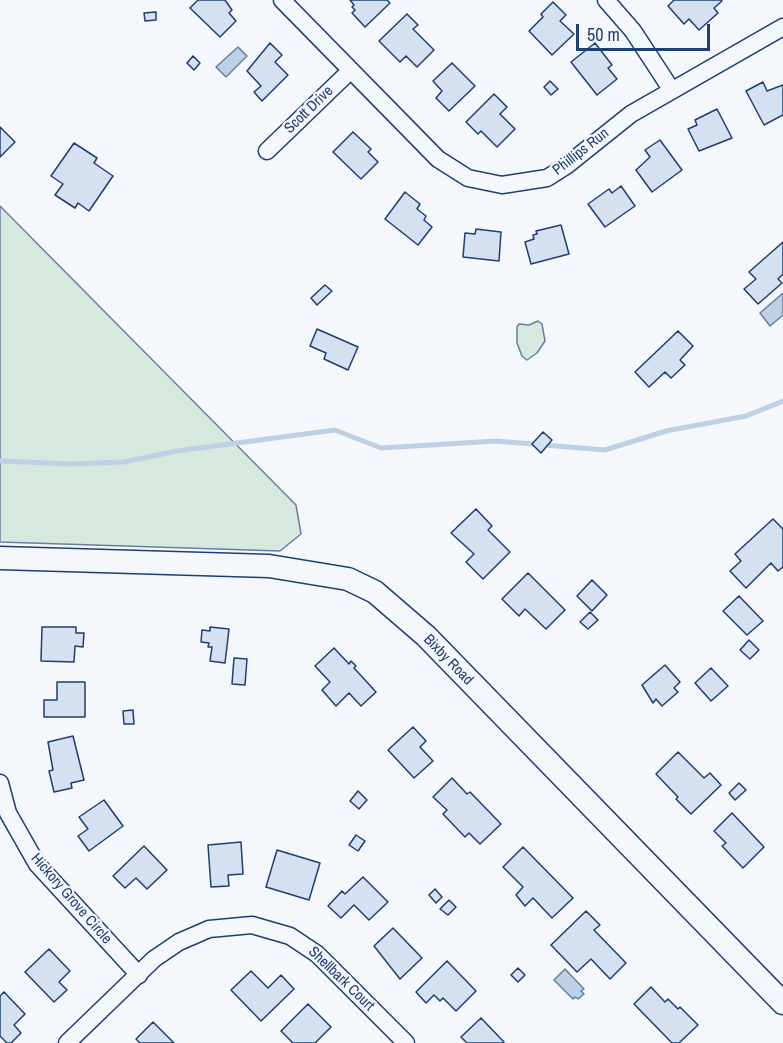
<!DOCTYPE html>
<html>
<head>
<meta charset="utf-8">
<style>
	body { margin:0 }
	#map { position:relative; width:783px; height:1043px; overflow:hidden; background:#f4f7fb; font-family:"Archivo Narrow",sans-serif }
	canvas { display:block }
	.scale { position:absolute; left:576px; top:24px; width:134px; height:27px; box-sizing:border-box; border:3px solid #1d3f73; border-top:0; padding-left:8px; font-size:18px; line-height:21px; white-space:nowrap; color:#1d3f73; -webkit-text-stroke:4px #f4f7fb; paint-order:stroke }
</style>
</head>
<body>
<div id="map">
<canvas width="783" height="1043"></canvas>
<div class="scale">50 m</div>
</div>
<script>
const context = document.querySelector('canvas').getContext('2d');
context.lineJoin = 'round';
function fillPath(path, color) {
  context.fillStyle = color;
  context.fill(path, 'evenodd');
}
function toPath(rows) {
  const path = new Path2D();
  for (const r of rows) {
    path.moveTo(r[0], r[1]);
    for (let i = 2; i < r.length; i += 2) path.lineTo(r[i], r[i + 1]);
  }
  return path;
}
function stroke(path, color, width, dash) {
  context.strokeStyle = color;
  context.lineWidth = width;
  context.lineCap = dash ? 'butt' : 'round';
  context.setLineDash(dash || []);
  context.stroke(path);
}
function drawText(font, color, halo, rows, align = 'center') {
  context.font = font + ' "Archivo Narrow",sans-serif';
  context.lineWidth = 4.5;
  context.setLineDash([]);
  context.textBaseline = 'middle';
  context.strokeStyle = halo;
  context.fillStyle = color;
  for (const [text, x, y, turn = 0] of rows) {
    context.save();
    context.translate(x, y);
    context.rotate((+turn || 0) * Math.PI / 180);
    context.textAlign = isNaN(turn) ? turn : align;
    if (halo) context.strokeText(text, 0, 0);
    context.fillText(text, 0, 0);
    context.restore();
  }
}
const green = toPath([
	[0,206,296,505,301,534,280,551,0,542,0,206],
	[538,321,542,324,545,341,537,353,527,360,522,356,517,343,517,327,519,324,529,325,538,321]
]);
fillPath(green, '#d7e8df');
stroke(green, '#687fa3', 1.5);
const water = toPath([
	[238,47,247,56,226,77,216,67,238,47],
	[783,293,783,315,770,326,760,313,783,293],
	[565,969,584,989,581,991,584,994,578,999,575,997,573,999,554,980,565,969]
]);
fillPath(water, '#bed0e5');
stroke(water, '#687fa3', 1.5);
stroke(toPath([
	[0,461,70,464,124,462,177,451,335,430,381,448,496,441,605,450,666,431,746,416,783,401]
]), '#bed0e5', 5);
const building = toPath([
	[198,0,225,0,232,10,229,13,236,21,220,37,190,8,198,0],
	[350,0,387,0,390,3,365,27,352,13,355,10,352,7,354,5,350,0],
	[674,0,721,0,722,1,714,8,718,13,699,30,689,19,684,24,668,6,674,0],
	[553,2,566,15,560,21,574,34,552,55,529,31,543,17,541,14,553,2],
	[156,12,156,20,145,21,144,13,156,12],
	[407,14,418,25,413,29,434,50,417,67,406,56,400,62,379,41,407,14],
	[270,43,282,55,275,62,288,75,262,101,254,92,261,86,247,71,270,43],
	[595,43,612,65,608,68,617,79,597,95,571,62,595,43],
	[193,56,200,63,194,70,187,63,193,56],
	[452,63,475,86,449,111,436,98,442,91,433,81,452,63],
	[550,81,558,89,551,95,544,87,550,81],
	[763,82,767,91,783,85,783,115,764,125,746,91,763,82],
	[494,94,507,107,500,114,515,129,497,147,481,131,478,134,466,122,494,94],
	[717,109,732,138,699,151,688,129,697,125,695,120,717,109],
	[0,127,15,142,0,157,0,127],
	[353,132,371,149,368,152,378,162,361,179,333,152,353,132],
	[660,140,682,170,652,192,636,170,650,157,645,150,660,140],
	[74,143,97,158,94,163,113,176,89,211,78,203,75,208,55,195,63,184,51,176,74,143],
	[621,186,635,206,605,227,588,204,609,189,612,193,621,186],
	[405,192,420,204,417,209,426,216,424,220,432,227,418,245,385,219,405,192],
	[561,225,569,254,531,264,525,242,534,239,533,235,537,234,536,231,561,225],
	[476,229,501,232,499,261,463,257,465,233,475,234,476,229],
	[783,242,783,274,778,279,782,283,758,304,744,289,756,279,749,272,783,242],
	[325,285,332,291,317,305,311,298,325,285],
	[317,329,358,347,348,370,324,359,326,353,310,346,317,329],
	[678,331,693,346,680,360,685,365,671,378,665,372,649,387,635,372,678,331],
	[543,432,552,440,541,453,532,444,543,432],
	[476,509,492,526,488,530,510,552,483,579,466,562,474,554,451,533,476,509],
	[773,519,783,529,783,567,778,571,771,563,746,588,730,571,741,561,735,554,773,519],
	[528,573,565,610,546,629,525,609,519,616,502,599,528,573],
	[592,580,607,595,592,611,577,596,592,580],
	[739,596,763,621,747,635,723,611,739,596],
	[590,612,598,620,588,629,580,622,590,612],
	[42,627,76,627,76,633,84,633,83,647,75,646,74,662,41,661,42,627],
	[210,627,229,629,225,663,210,661,212,647,208,647,209,643,201,642,202,630,210,631,210,627],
	[749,640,759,650,750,659,740,650,749,640],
	[334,648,349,664,351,661,356,666,354,668,376,692,361,706,349,693,336,706,322,690,330,682,315,666,334,648],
	[234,658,247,659,245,685,232,684,234,658],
	[665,665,680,682,674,688,678,692,662,706,656,699,653,703,642,685,665,665],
	[711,668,728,686,711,701,695,683,711,668],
	[57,682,85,682,85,717,44,717,44,700,57,700,57,682],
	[133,710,134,724,124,724,123,711,133,710],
	[413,727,426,741,420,747,433,761,414,778,388,750,413,727],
	[73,736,84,780,71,783,72,788,54,792,49,771,53,770,48,742,73,736],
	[678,752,704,778,710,773,721,785,691,814,676,799,678,797,656,774,678,752],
	[452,778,467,794,470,792,501,824,480,844,469,833,465,837,443,814,447,810,433,797,452,778],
	[739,783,746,790,735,800,729,793,739,783],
	[358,791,367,800,359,809,350,801,358,791],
	[104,800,123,826,89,851,78,836,88,829,79,817,104,800],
	[732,813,764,847,743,868,722,846,726,843,714,831,732,813],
	[356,835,365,841,358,851,349,845,356,835],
	[241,842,243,874,228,875,229,886,211,887,208,845,241,842],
	[144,846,167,870,147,889,136,878,125,888,113,876,144,846],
	[523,847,573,898,552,918,533,898,525,906,516,895,523,887,503,867,523,847],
	[277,850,320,863,309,900,266,887,277,850],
	[363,877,388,902,369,920,354,905,341,918,328,906,342,891,345,894,363,877],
	[435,889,442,897,436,903,429,895,435,889],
	[449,900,456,907,448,915,440,909,449,900],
	[586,911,600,925,594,930,626,963,610,979,591,959,577,972,551,945,586,911],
	[393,928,422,958,400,979,374,946,393,928],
	[49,949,70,971,59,982,67,990,54,1002,25,972,49,949],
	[447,961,476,991,456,1011,443,998,440,1001,434,995,426,1003,416,992,447,961],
	[518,968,525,975,518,982,511,975,518,968],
	[251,971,268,988,281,975,294,989,261,1021,231,990,251,971],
	[651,987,665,1002,668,999,678,1009,680,1007,698,1025,679,1043,672,1043,634,1004,651,987],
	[4,992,25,1014,14,1025,21,1033,11,1043,7,1043,0,1036,0,996,4,992],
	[308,1004,331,1027,315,1043,293,1043,281,1031,308,1004],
	[481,1018,504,1042,503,1043,467,1043,461,1037,481,1018],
	[153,1022,174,1043,140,1043,136,1039,153,1022]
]);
fillPath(building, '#d5e0f0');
stroke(building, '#1d3f73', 1.5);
const street = toPath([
	[282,0,438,159,468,178,502,185,547,178,566,166,631,114,783,27],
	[606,0,633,31,671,89],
	[267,151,351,70],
	[0,783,8,813,37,864,139,975],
	[67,1043,154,959,179,942,209,929,252,925,290,936,317,954,406,1043]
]);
const secondary = toPath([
	[0,558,269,566,348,579,375,592,426,636,783,1003]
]);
stroke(street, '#1d3f73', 19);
stroke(secondary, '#1d3f73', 25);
stroke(street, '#f4f7fb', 16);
stroke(secondary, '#f4f7fb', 22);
drawText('15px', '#1d3f73', '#f4f7fb', [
	["Scott Drive",309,110,-44],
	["Phillips Run",581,152,-38],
	["Bixby Road",448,660,46],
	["Hickory Grove Circle",71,899,49],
	["Shellbark Court",341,979,44]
]);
</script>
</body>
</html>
